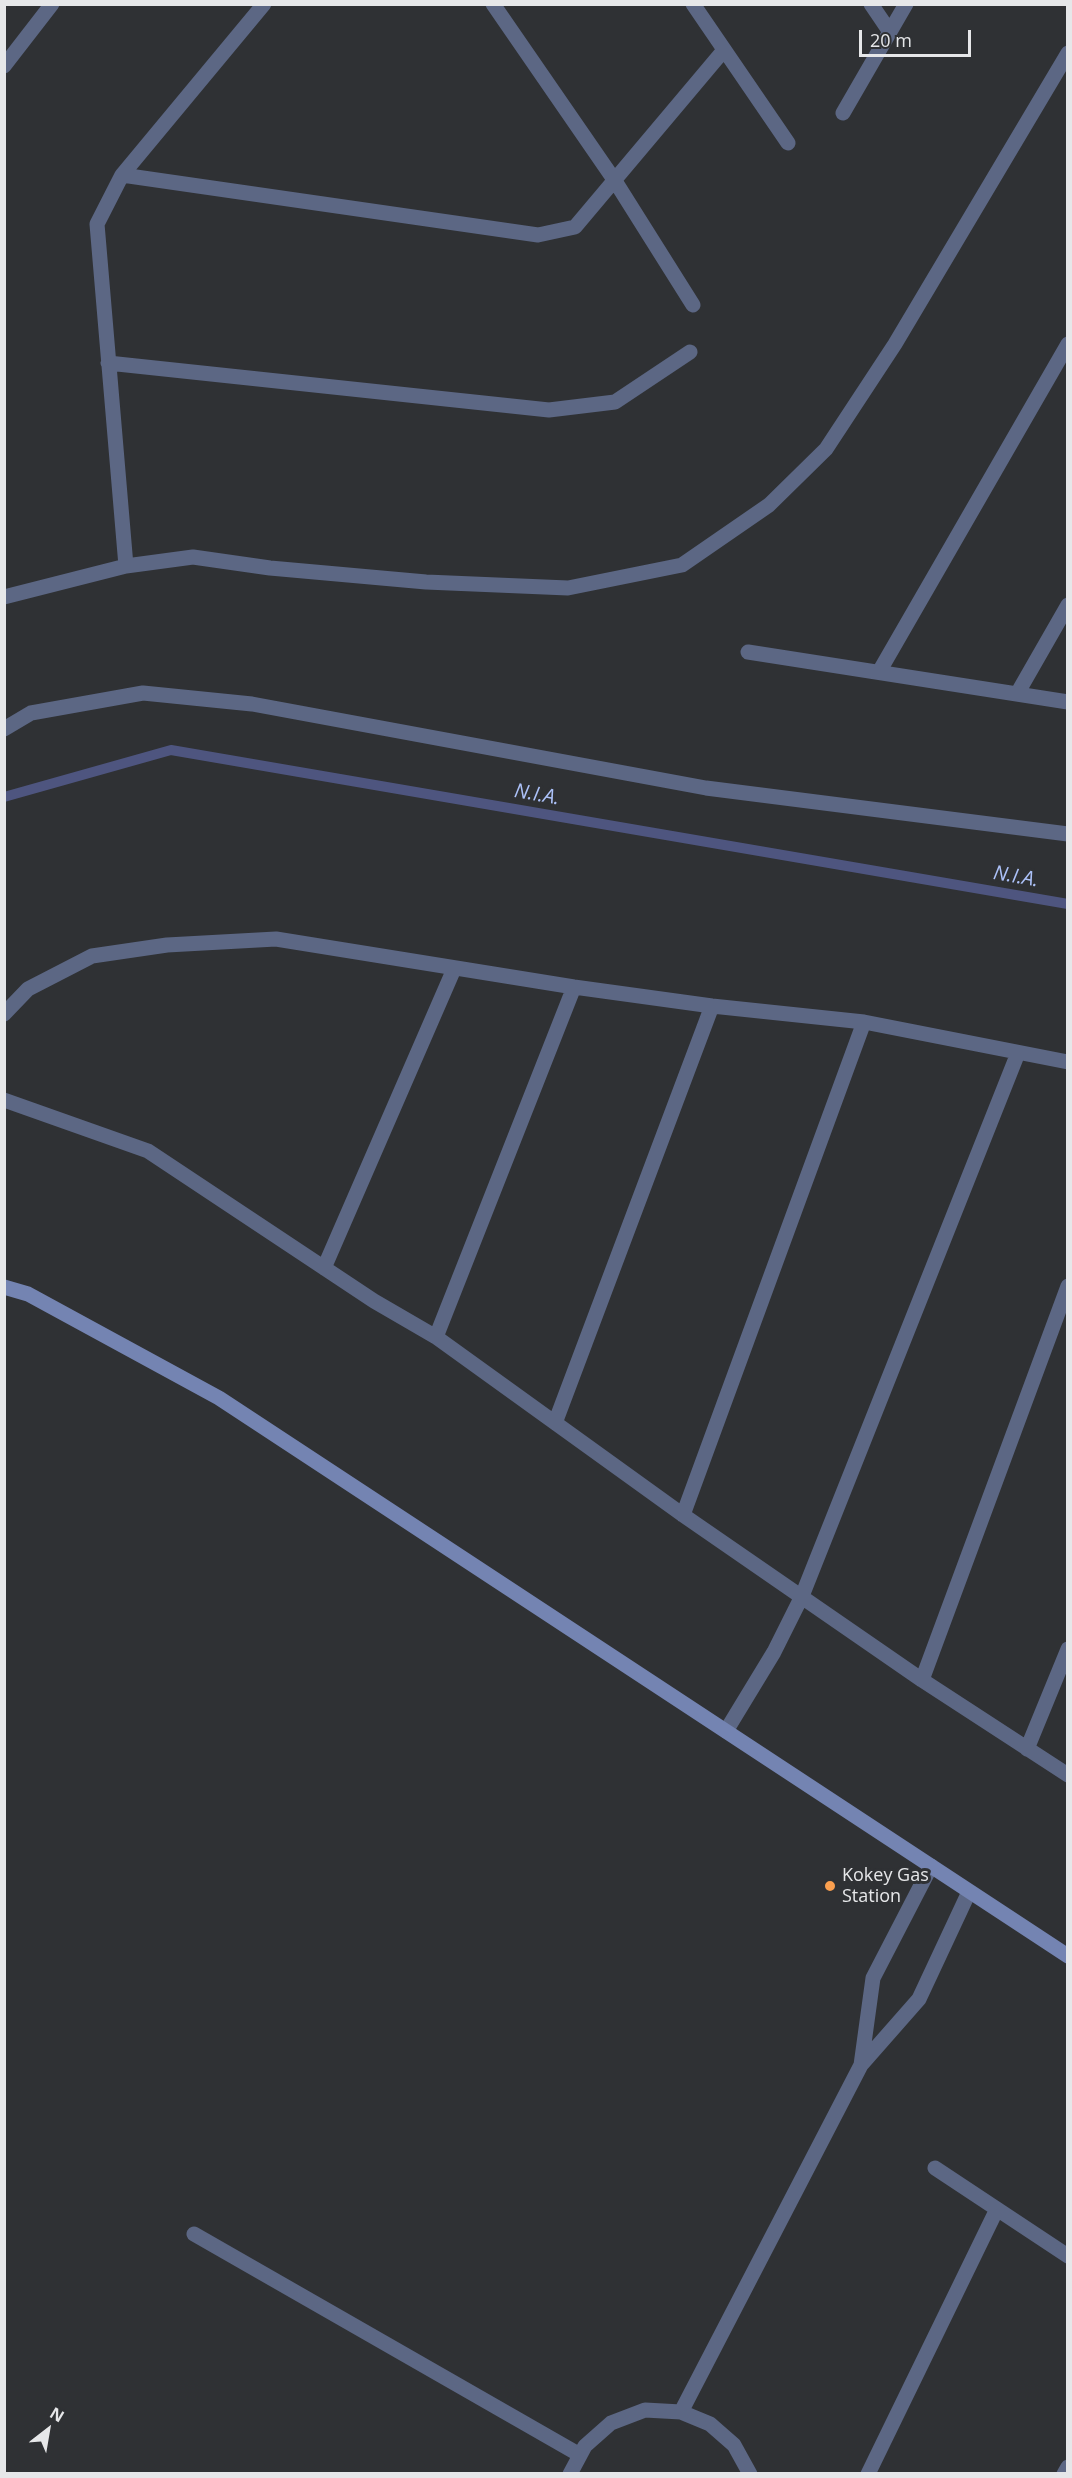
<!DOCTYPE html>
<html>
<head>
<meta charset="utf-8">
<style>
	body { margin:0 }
	#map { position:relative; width:1072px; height:2478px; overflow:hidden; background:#2f3134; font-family:"Open Sans",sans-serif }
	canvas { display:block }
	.frame { position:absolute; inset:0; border:6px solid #e6e7e9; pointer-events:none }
	.north { position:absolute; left:18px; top:2400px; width:60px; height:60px; -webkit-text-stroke:4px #2f3134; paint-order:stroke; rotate:31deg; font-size:16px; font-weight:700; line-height:24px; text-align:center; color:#e6e7e9 }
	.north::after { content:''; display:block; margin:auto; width:21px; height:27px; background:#e6e7e9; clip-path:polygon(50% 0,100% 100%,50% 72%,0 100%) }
	.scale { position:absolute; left:859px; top:30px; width:112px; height:27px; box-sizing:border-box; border:3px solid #e6e7e9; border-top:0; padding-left:8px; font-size:18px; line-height:21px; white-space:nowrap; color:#e6e7e9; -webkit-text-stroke:4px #2f3134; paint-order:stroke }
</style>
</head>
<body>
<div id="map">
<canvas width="1072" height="2478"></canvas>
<div class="frame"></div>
<div class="north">N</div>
<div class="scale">20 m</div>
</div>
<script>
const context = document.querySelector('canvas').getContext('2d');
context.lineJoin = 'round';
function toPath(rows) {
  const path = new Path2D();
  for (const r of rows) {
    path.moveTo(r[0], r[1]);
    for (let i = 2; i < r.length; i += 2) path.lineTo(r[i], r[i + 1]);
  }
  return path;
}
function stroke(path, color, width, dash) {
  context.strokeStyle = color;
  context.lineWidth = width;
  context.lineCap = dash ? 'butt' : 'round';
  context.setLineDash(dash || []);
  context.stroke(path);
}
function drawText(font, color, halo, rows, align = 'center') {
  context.font = font + ' "Open Sans",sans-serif';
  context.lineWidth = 6;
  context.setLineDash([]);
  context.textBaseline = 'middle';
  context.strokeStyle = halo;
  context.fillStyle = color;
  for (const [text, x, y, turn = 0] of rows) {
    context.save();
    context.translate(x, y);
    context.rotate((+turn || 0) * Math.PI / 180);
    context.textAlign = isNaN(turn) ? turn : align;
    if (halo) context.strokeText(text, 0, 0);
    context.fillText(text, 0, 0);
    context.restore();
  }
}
stroke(toPath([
	[4,797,171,750,1068,904]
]), '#4e557f', 10);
stroke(toPath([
	[493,4,615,181,693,305],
	[693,4,788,143],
	[871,4,890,32],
	[4,66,52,4],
	[843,113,906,4],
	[122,175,538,235,575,227,724,50],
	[108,363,549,410,615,402,690,352],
	[126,566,97,224,122,175,264,4],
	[4,597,126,566,193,557,270,568,426,582,568,588,682,565,769,505,826,449,895,344,1068,53],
	[748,652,1068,702],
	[879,672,1068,344],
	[1017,694,1068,605],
	[4,729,31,713,143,693,252,704,706,788,1068,834],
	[4,1014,28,989,92,956,167,945,276,939,574,987,712,1006,864,1022,1068,1062],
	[4,1100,148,1151,374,1301,436,1337,683,1515,922,1680,1068,1775],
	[324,1268,454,969],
	[436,1337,574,987],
	[555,1423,712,1006],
	[683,1515,864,1022],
	[922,1680,1068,1286],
	[726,1731,774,1652,802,1596,1018,1053],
	[1027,1749,1068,1649],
	[861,2065,873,1978,931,1866],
	[935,2168,1068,2256],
	[194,2234,580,2455],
	[681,2412,861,2065,919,1999,969,1892],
	[570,2474,585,2446,611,2423,645,2410,681,2412,710,2424,734,2445,750,2474],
	[868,2474,997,2209],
	[1064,2474,1068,2467]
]), '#5c6784', 15);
stroke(toPath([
	[4,1287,28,1294,219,1398,1068,1956]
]), '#7484b2', 15);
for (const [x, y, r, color] of [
	[830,1886,6,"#fa9f4f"]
]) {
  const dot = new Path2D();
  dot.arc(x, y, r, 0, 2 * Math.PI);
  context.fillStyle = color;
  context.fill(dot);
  stroke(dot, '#2f3134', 2);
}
drawText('18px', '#e6e7e9', '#2f3134', [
	["Kokey Gas",842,1876],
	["Station",842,1897]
], 'left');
drawText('italic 20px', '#acc1f8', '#2f3134', [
	["N.I.A.",537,795,10],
	["N.I.A.",1016,877,10]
]);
</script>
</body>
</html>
